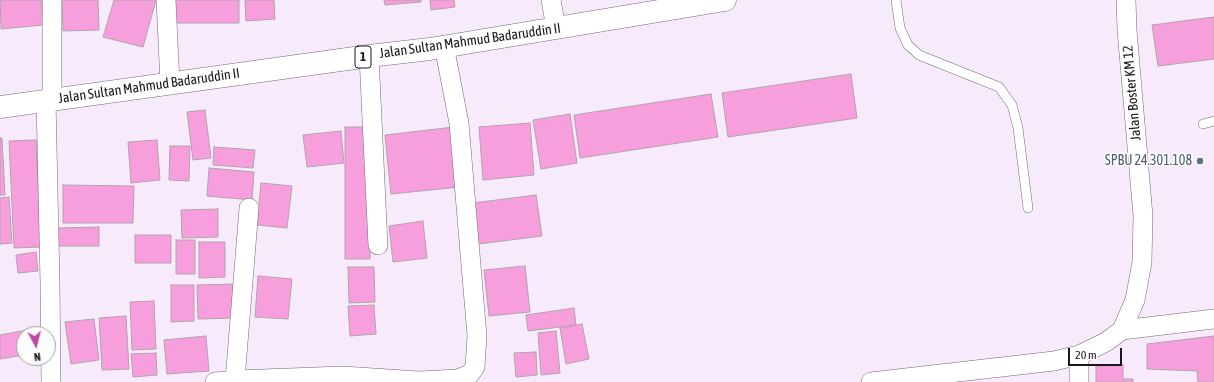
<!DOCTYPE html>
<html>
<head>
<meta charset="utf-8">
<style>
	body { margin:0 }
	#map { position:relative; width:1214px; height:382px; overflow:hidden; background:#f7ebfb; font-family:"Asap Condensed",sans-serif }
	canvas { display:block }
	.north { position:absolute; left:16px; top:326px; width:40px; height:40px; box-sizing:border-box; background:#fdfdfd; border:1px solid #a3a1a3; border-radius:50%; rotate:173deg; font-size:11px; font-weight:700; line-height:16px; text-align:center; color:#1b171c }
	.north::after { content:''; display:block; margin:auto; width:14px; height:18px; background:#bb49a4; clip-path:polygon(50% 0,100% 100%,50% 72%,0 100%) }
	.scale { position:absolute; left:1068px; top:348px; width:54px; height:18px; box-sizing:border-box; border:2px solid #1b171c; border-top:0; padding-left:5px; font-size:12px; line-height:14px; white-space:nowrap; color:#1b171c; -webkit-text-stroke:3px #fdfdfd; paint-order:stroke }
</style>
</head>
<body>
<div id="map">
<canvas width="1214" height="382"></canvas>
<div class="north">N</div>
<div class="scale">20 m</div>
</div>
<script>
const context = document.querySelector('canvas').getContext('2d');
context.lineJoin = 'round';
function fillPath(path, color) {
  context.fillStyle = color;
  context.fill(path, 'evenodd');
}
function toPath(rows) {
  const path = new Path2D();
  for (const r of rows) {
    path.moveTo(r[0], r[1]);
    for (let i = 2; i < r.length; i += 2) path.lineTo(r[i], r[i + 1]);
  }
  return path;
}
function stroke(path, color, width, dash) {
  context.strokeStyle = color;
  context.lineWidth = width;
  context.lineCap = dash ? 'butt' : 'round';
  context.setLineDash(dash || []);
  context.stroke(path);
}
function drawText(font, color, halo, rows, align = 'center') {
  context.font = font + ' "Asap Condensed",sans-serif';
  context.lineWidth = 3;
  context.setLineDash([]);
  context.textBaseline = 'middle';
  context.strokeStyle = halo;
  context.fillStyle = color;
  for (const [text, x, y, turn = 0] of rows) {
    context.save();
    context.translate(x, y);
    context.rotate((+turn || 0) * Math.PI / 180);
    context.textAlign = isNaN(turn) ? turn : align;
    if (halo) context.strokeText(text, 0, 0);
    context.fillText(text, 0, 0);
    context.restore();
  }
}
const building = toPath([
	[0,0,41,0,43,25,1,29,0,0],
	[62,0,98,0,99,30,63,31,62,0],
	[114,0,156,0,143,47,103,37,114,0],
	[173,0,239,0,239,23,173,23,173,0],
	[245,0,274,0,275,19,246,21,245,0],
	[384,0,421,0,421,2,385,5,384,0],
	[430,0,454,0,455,7,431,10,430,0],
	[1214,17,1214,59,1158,66,1152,25,1214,17],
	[851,74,857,118,728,137,722,93,851,74],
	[711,94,718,137,580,158,574,115,711,94],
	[205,110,211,158,193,160,187,112,205,110],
	[570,114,577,163,541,169,533,120,570,114],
	[530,123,534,175,483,180,479,127,530,123],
	[345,127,371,127,370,259,345,259,345,127],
	[454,127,460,187,391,194,385,135,454,127],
	[341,131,344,163,307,167,303,135,341,131],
	[0,138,2,138,5,195,0,195,0,138],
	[36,140,41,247,14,248,9,141,36,140],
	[157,140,160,180,131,183,128,142,157,140],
	[170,146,190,146,189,181,169,180,170,146],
	[214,147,255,150,253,168,213,165,214,147],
	[209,168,254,172,252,200,207,196,209,168],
	[261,183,292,186,287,228,257,225,261,183],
	[63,185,134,186,133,223,63,223,63,185],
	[536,195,542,236,479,244,473,203,536,195],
	[9,197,12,243,0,244,0,198,9,197],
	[218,209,218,237,182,238,181,210,218,209],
	[423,221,427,258,393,262,389,226,423,221],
	[99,227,99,246,58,246,57,228,99,227],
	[135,235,171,235,171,263,135,263,135,235],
	[176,240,195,240,195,274,176,274,176,240],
	[199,242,225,242,225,277,199,278,199,242],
	[36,252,38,271,18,273,16,255,36,252],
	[525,266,530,312,489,316,484,270,525,266],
	[348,267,374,267,375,302,349,303,348,267],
	[258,276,292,279,288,319,255,317,258,276],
	[236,284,238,318,198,319,197,285,236,284],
	[171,285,194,285,194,321,171,322,171,285],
	[154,301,156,349,132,350,130,302,154,301],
	[374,305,376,334,350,336,348,306,374,305],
	[574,308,576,325,528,331,526,315,574,308],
	[126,316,129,369,102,370,99,318,126,316],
	[94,319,99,360,71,364,65,322,94,319],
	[582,324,589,359,566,364,560,328,582,324],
	[33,329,34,334,24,334,24,355,0,359,0,335,33,329],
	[556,331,560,373,541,375,538,333,556,331],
	[206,336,209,371,167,374,164,340,206,336],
	[1214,336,1214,382,1198,382,1197,371,1147,369,1147,344,1214,336],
	[536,352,537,375,516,377,514,353,536,352],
	[156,353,157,375,133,377,131,354,156,353],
	[1123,365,1123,379,1133,379,1133,382,1096,382,1096,366,1123,365]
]);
fillPath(building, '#f79fdd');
stroke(building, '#b2a2ac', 1);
const lane = toPath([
	[896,0,900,28,908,45,919,55,999,87,1012,105,1018,128,1028,208],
	[1203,124,1214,121]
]);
const street = toPath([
	[166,0,170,83],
	[551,0,556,28],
	[369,56,378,245],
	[52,99,52,0],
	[46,100,50,283,51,382],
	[1122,330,1214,319],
	[1079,355,1079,382],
	[235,380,249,208],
	[215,382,235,380,343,376,419,381,458,379,470,374,475,367,477,336,459,123,446,56,446,45],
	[871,382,1054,361,1079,355,1106,342,1122,330,1135,300,1142,262,1143,216,1127,30,1126,0]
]);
const highway = toPath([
	[0,107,369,56,430,49,725,0]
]);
stroke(lane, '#736876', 10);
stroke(street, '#736876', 20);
stroke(highway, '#736876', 23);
stroke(lane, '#fff', 9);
stroke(street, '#fff', 19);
stroke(highway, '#fff', 22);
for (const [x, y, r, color] of [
	[1200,161,4,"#5c6f8a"]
]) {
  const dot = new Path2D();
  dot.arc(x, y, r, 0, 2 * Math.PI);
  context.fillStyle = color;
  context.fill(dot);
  stroke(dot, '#fdfdfd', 1.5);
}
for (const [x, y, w] of [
	[363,57,16]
]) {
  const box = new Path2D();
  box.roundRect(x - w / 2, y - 11, w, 22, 3);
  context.fillStyle = '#fdfdfd';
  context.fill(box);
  stroke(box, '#1b171c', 1);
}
drawText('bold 13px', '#1b171c', null, [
	["1",363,57]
]);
drawText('14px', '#1b171c', '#fdfdfd', [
	["Jalan Sultan Mahmud Badaruddin II",470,41,-8],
	["Jalan Sultan Mahmud Badaruddin II",149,86,-8],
	["Jalan Boster KM 12",1132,93,-95]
]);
drawText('14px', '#4e5e75', '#fdfdfd', [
	["SPBU 24.301.108",1192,161]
], 'right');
</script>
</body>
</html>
